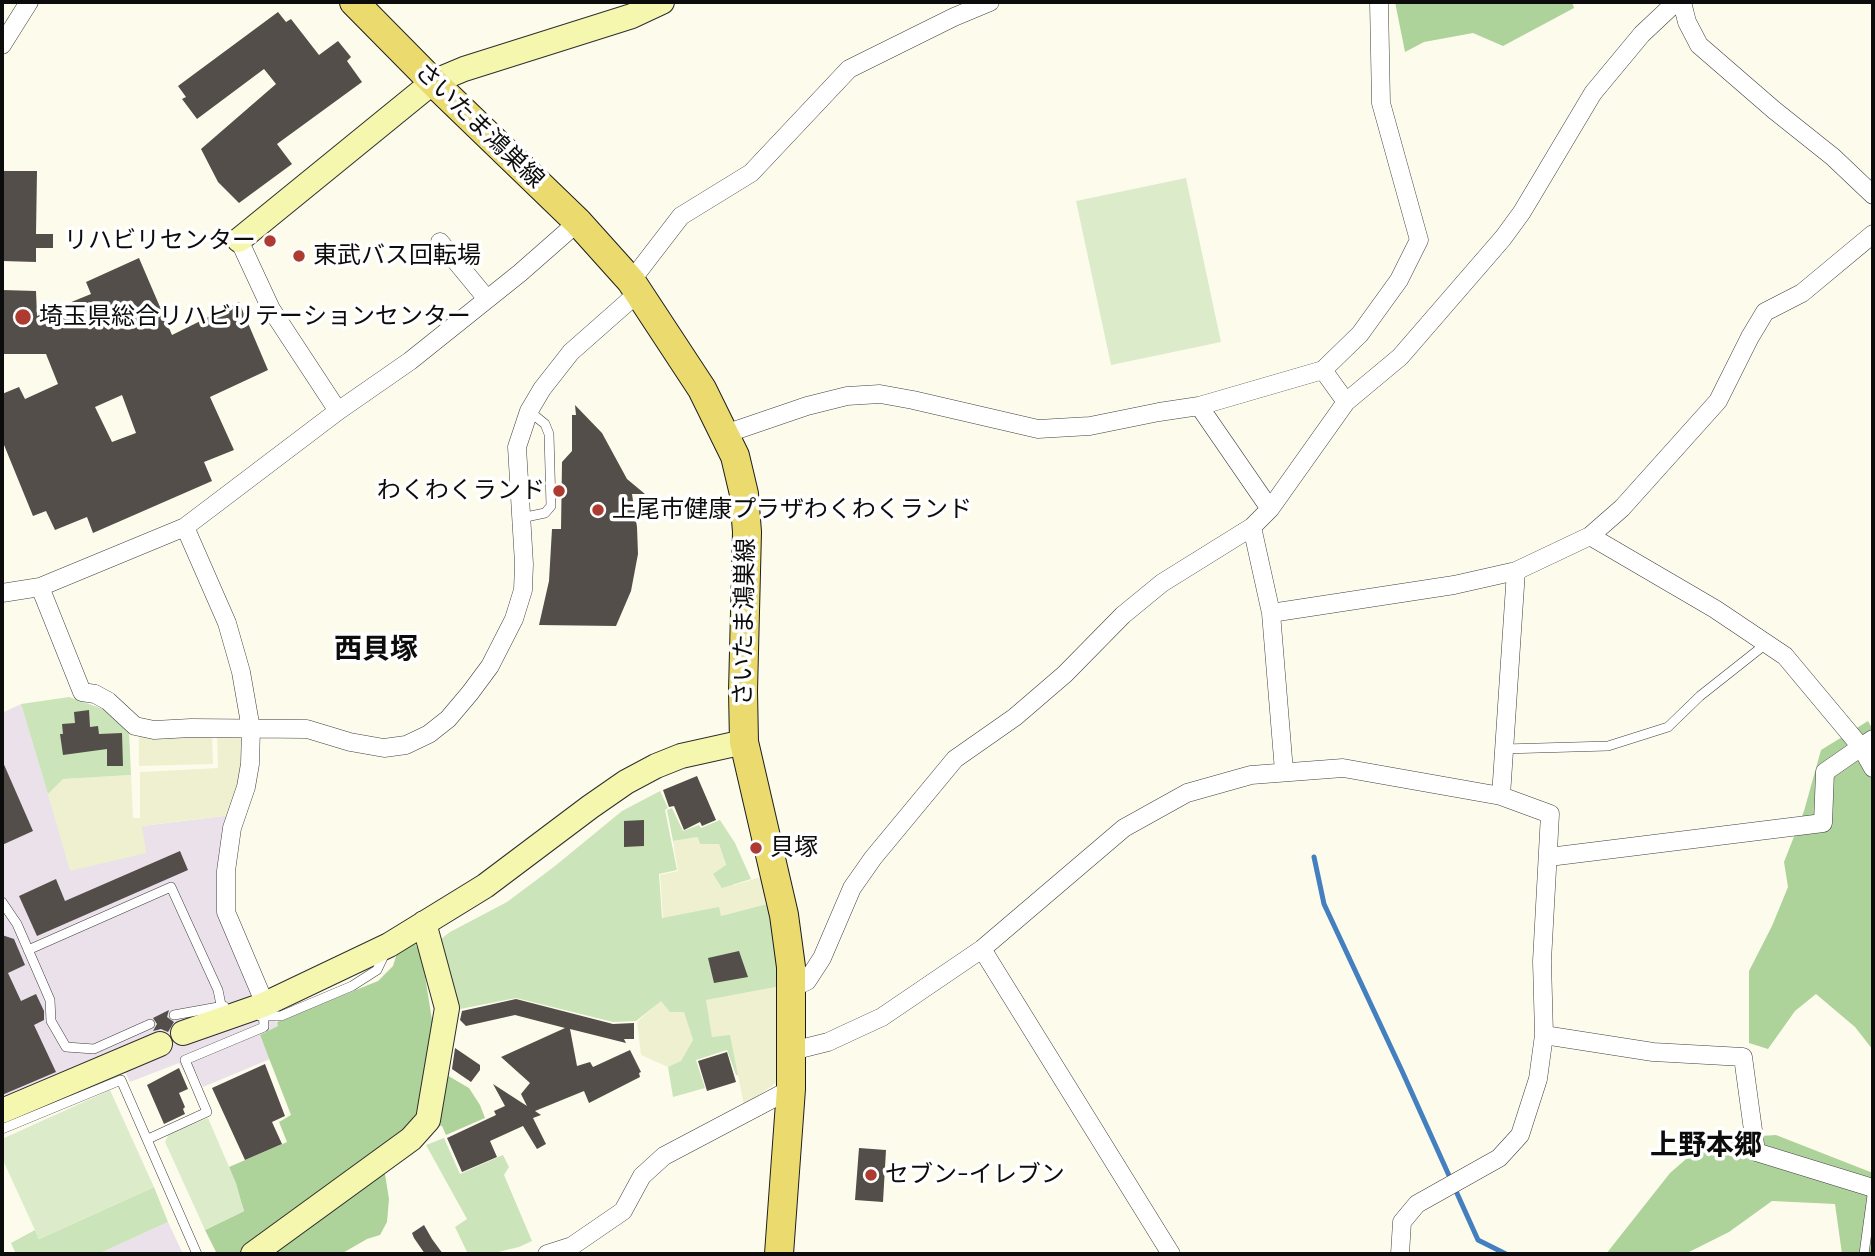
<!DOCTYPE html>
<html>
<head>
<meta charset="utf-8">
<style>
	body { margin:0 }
	#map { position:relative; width:1875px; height:1256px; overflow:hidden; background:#fdfcec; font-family:Lora,serif }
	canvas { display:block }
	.frame { position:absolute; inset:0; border:4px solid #0c0c0c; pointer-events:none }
</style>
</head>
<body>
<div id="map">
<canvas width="1875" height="1256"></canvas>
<div class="frame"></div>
</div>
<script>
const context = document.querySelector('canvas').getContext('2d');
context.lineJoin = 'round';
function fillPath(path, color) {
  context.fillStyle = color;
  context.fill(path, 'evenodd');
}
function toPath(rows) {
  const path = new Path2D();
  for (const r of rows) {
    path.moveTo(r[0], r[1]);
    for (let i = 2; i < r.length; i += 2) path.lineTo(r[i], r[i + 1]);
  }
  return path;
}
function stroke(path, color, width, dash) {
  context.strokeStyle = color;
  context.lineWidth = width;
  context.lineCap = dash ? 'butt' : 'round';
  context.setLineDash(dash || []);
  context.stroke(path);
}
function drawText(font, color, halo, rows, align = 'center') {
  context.font = font + ' Lora,"Noto Sans JP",serif';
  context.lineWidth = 7;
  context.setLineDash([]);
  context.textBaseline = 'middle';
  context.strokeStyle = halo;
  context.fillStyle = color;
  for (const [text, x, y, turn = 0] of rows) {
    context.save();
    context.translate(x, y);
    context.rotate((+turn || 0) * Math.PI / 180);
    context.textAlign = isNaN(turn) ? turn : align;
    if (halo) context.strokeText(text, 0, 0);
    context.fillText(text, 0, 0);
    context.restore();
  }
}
fillPath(toPath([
	[21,704,71,870,142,826,231,815,218,888,248,981,279,1026,260,1036,270,1059,203,1087,195,1070,185,1074,179,1063,130,1082,125,1072,2,1123,2,713],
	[168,1222,183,1254,98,1254]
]), '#eae1ea');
fillPath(toPath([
	[239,733,247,742,231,815,142,826,146,853,70,871,48,794,63,779,131,775,133,818,140,818,140,772,218,768,217,734],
	[212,734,213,764,139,766,139,738,142,735],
	[699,837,700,844,719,844,726,866,713,875,734,885,761,877,767,904,721,916,718,908,663,918,660,875,678,871,673,841],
	[781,986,779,1081,744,1105,730,1036,712,1037,705,1000],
	[661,1000,684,1011,693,1040,681,1062,668,1067,641,1055,637,1022]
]), '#eff0cf');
fillPath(toPath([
	[69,697,103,709,129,731,131,775,63,779,48,794,21,704],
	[660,791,668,808,665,810,677,870,659,874,662,918,719,907,721,916,767,904,775,936,781,986,706,1000,712,1037,730,1035,738,1075,736,1075,727,1050,696,1060,705,1088,673,1097,668,1067,681,1061,693,1040,684,1012,670,1012,661,1001,636,1021,613,1022,516,998,455,1010,441,939,450,932,507,902,555,866,622,811],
	[672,808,683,831,699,825,701,828,720,820,735,843,751,879,722,888,713,874,726,865,719,844,700,844,698,837,673,841,667,810],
	[444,1138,460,1174,503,1155,509,1167,504,1175,532,1241,519,1247,490,1254,468,1254,455,1227,467,1219,426,1145],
	[154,1187,168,1222,98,1254,16,1254,11,1243,35,1230,39,1239]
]), '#cbe4ba');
fillPath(toPath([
	[1395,2,1572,2,1574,8,1503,46,1473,33,1424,42,1405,52],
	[1868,721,1873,730,1873,1050,1855,1027,1816,994,1795,1011,1768,1049,1749,1043,1749,971,1772,926,1788,887,1784,862,1804,811,1821,750],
	[415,943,422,957,432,1020,432,1039,416,1114,398,1135,383,1148,238,1254,217,1254,205,1230,244,1211,229,1167,287,1142,279,1122,291,1115,260,1035,278,1026,277,1022,378,981,393,966,397,953],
	[445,1074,469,1088,480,1105,485,1118,446,1135,442,1126,436,1125],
	[1776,1135,1873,1173,1873,1254,1842,1254,1835,1204,1772,1201,1729,1232,1685,1254,1606,1254,1670,1173,1709,1139],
	[384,1168,389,1199,387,1222,380,1235,367,1239,341,1254,272,1254]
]), '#add39b');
fillPath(toPath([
	[1186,178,1221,342,1111,365,1076,201],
	[110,1090,154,1187,39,1239,2,1158,2,1139],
	[208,1118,236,1183,244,1211,205,1230,165,1142,169,1134]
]), '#dceccb');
stroke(toPath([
	[1314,857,1324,904,1402,1071,1478,1240,1506,1254]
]), '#4480bf', 5);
fillPath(toPath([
	[278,12,286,22,291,19,319,55,338,41,351,57,347,61,362,82,277,144,292,164,239,203,218,182,201,149,276,84,264,69,197,119,182,99,186,97,178,86],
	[2,171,37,171,36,234,53,234,53,248,36,248,36,262,2,261],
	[139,258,172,335,239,302,268,370,210,397,234,450,204,462,212,481,93,533,87,517,55,530,46,511,33,516,2,440,2,394,19,387,25,399,58,384,46,354,2,354,2,290,36,291,37,316,91,294,86,282],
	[122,395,136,433,112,442,95,407],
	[575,405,602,433,627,479,645,494,632,494,637,527,638,554,631,591,616,626,539,625,549,581,552,529,561,529,562,462,572,451,572,415,576,415],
	[89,710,90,727,98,726,99,734,122,733,123,766,107,766,107,749,63,755,60,734,63,734,62,724,75,723,74,712],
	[2,760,33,831,2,845],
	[697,776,716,820,702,826,700,822,684,830,674,806,669,807,663,790],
	[644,820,644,846,624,847,624,821],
	[180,851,188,870,37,936,19,896,56,879,65,901],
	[2,935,14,939,25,965,8,973,21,1001,36,994,44,1011,44,1020,34,1025,56,1072,2,1095],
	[739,951,748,977,714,983,708,958],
	[516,999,613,1024,634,1023,634,1039,624,1039,626,1043,570,1029,577,1066,590,1062,593,1067,630,1050,641,1072,639,1073,640,1077,589,1103,584,1091,535,1111,541,1115,533,1118,546,1144,537,1149,523,1126,490,1141,497,1157,462,1172,447,1138,496,1115,494,1111,505,1106,493,1084,527,1106,521,1094,530,1083,501,1057,565,1028,515,1015,466,1026,460,1020,462,1011],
	[169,1010,167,1017,174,1022,168,1032,161,1029,153,1031,157,1024,153,1018],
	[455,1048,480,1065,480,1070,471,1082,452,1069],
	[727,1052,736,1082,707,1091,698,1061],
	[265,1064,285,1116,272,1122,282,1144,245,1160,212,1088],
	[179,1068,188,1089,179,1093,185,1107,183,1109,185,1114,164,1124,147,1085],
	[859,1148,886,1150,883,1202,855,1200],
	[424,1225,432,1239,443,1254,425,1254,414,1238,412,1233]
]), '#534e49');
const lane = toPath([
	[521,518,545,513,551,506,549,434,545,424,529,411],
	[1504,749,1608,746,1668,727,1700,696,1767,643],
	[2,902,17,924,50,1000,51,1021,66,1047,94,1049,150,1024],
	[28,950,171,887,218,990,221,1005],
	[174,1015,224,1006],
	[260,1016,281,1016,352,986,377,970,385,953],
	[2,1129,121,1080,197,1254],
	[148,1139,207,1112,185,1060,264,1027,263,1008],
	[1864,1254,1873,1188]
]);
const street = toPath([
	[1682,2,1687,22,1699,45,1774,110,1833,157,1873,195],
	[2,45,29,2],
	[239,240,271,309,338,411],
	[440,242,487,299],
	[631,281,681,216,751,173,849,69,954,17,990,2],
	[1346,402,1323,370,1360,334,1399,280,1419,240,1381,103,1379,2],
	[1199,406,1323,370],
	[725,434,807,406,847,396,880,394,913,400,1038,429,1090,426,1159,412,1199,406,1270,509],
	[185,527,227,623,241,672,251,729,250,764,246,787,232,828,226,871,226,912,265,1004],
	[1252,527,1271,613,1284,771],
	[1590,536,1715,609,1785,656,1861,747,1873,739],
	[40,587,82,692,95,694,108,701,135,726,154,730,191,728,307,729,350,742,384,748,406,745,429,734,448,719,470,693,490,666,514,619,523,590,524,564,517,447,529,411,542,389,571,352,639,292],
	[2,593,40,587,185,527,338,411,410,361,520,273,578,222],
	[1271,613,1454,585,1516,571,1590,536,1622,508,1718,401,1750,337,1765,312,1802,293,1873,234],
	[1501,796,1516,571],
	[1549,857,1823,823,1825,772,1861,747,1873,768],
	[982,949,1171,1254],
	[792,988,807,981,822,958,852,888,873,858,955,759,1015,717,1065,674,1123,615,1162,583,1252,527,1270,509,1346,402,1400,357,1503,238,1522,212,1593,93,1642,34,1676,2],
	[1544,1035,1653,1052,1743,1057,1756,1152,1873,1188],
	[792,1051,828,1042,882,1017,982,949,1124,828,1187,793,1251,775,1343,768,1501,796,1550,814,1542,961,1544,1035,1538,1079,1520,1135,1499,1158,1417,1204,1402,1222,1400,1254],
	[547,1254,572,1246,623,1211,642,1176,664,1156,791,1089]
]);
const secondary = toPath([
	[239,240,433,82,464,69,632,16,662,2],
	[183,1033,263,1005,389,945,485,886,590,807,626,782,656,766,681,756,744,742],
	[2,1111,160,1044],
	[253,1254,411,1139,428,1120,447,1008,424,923]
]);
const primary = toPath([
	[354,2,433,82,578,222,631,281,702,389,735,456,744,494,747,532,743,691,744,742,784,915,791,967,791,1089,779,1254]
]);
stroke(lane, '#3f3f3f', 10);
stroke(street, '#3f3f3f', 19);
stroke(secondary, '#2e2e2e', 26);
stroke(primary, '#1d1d1d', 30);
stroke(lane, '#fff', 9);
stroke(street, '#fff', 18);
stroke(secondary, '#f6f7ae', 24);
stroke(primary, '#ebdb6f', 28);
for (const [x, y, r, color] of [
	[270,241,7,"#ad3b32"],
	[299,256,7,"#ad3b32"],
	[23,317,9,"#ad3b32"],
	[559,491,7,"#ad3b32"],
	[598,510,7,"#ad3b32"],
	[756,848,7,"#ad3b32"],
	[871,1175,7,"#ad3b32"]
]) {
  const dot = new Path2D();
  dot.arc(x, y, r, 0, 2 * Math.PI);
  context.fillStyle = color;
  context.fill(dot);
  stroke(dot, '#fff', 2.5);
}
drawText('24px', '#0c0c0c', '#fff', [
	["さいたま鴻巣線",479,126,44],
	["さいたま鴻巣線",745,622,-89]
]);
drawText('24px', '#0c0c0c', '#fff', [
	["リハビリセンター",256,241,"right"],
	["東武バス回転場",313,256],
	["埼玉県総合リハビリテーションセンター",39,317],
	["わくわくランド",545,491,"right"],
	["上尾市健康プラザわくわくランド",612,510],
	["貝塚",770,848],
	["セブン-イレブン",885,1175]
], 'left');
drawText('bold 28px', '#0c0c0c', '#fff', [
	["西貝塚",376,650],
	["上野本郷",1706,1146]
]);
</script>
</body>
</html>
